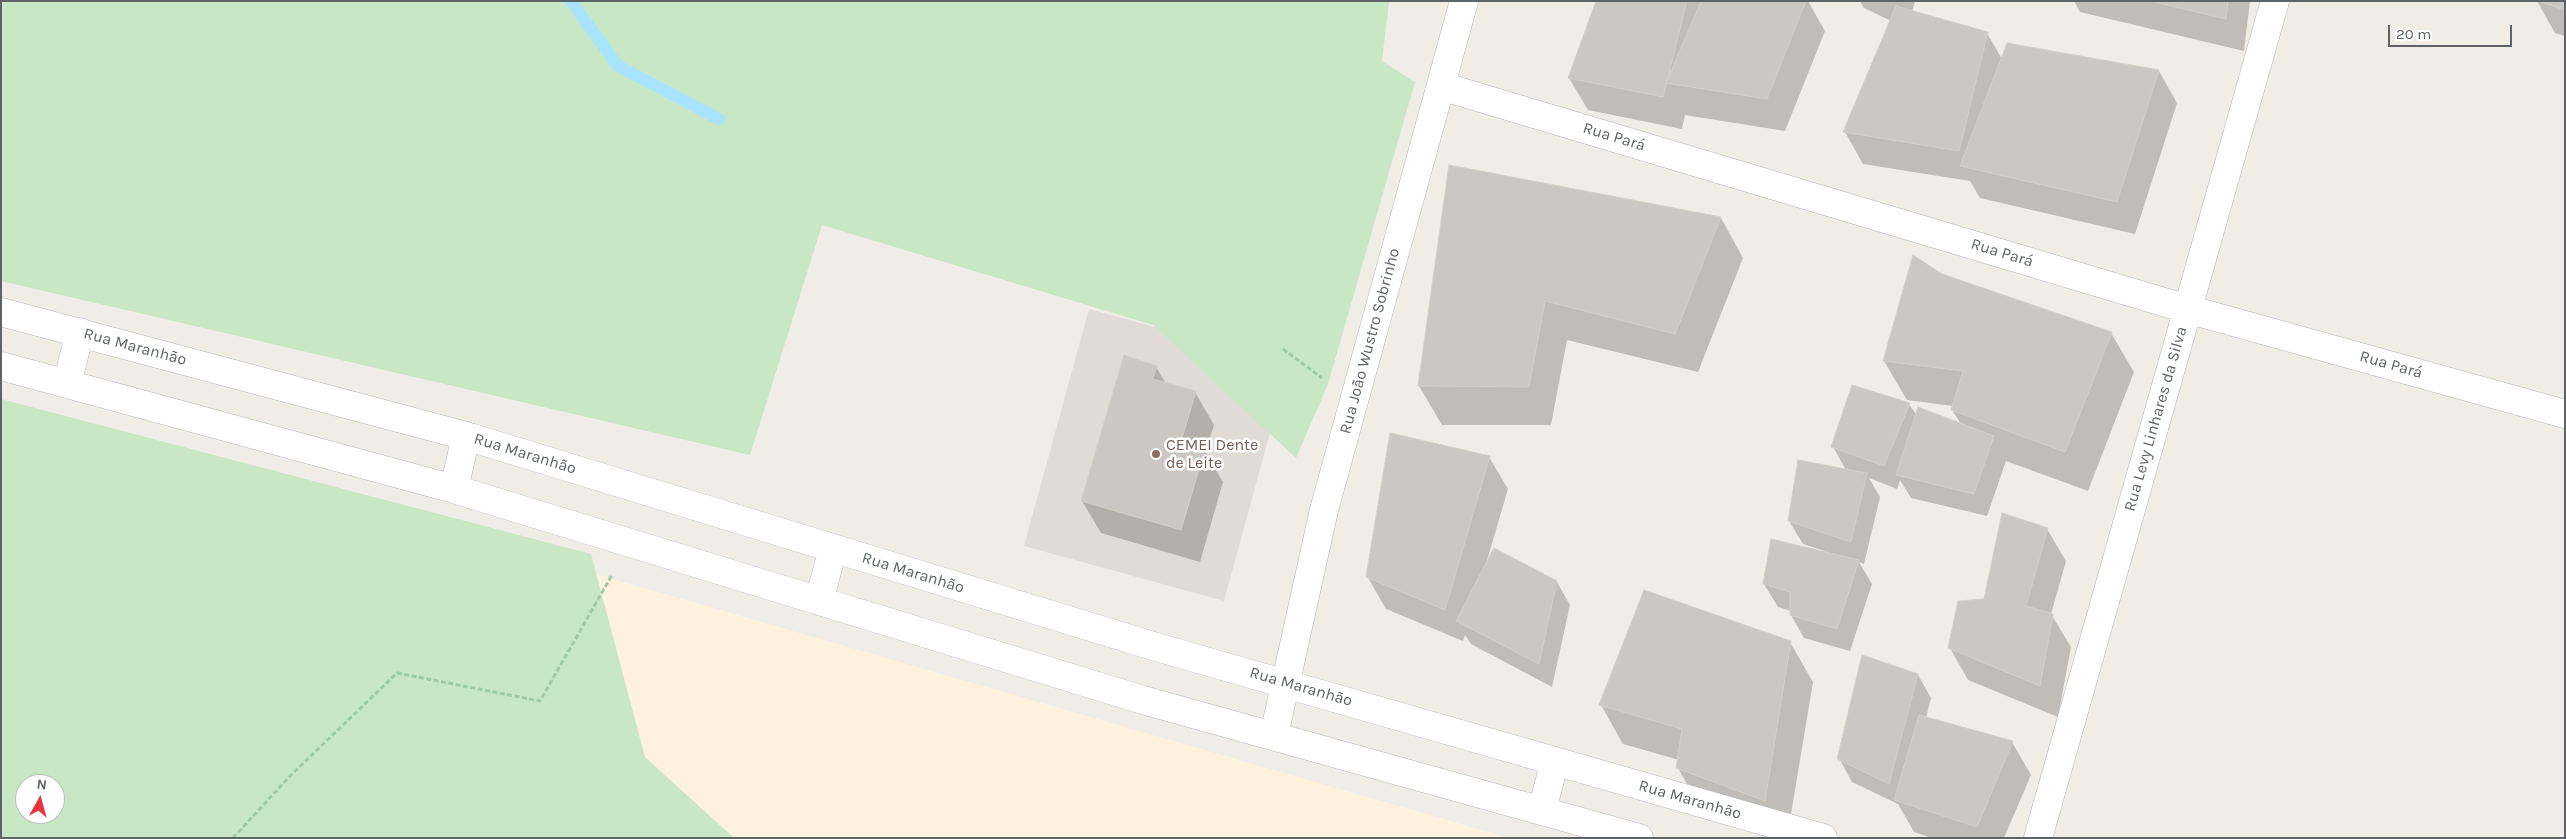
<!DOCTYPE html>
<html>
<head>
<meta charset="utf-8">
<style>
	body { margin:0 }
	#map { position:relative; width:2566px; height:839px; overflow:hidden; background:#f0ede7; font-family:Karla,sans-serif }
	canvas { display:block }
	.frame { position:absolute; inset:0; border:2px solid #5e6367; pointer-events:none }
	.north { position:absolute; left:15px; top:774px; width:50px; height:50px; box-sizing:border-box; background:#fff; border:1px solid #bfc1c2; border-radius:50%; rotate:7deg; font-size:14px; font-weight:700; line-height:20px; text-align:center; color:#5e6367 }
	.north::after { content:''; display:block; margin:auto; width:18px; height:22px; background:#e9343d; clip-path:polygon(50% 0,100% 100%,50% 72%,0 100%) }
	.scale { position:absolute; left:2388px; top:25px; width:124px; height:22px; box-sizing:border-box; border:2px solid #5e6367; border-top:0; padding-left:6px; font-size:15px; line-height:18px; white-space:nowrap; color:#5e6367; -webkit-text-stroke:4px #fff; paint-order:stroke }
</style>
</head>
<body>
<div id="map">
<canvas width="2566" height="839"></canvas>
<div class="frame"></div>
<div class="north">N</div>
<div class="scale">20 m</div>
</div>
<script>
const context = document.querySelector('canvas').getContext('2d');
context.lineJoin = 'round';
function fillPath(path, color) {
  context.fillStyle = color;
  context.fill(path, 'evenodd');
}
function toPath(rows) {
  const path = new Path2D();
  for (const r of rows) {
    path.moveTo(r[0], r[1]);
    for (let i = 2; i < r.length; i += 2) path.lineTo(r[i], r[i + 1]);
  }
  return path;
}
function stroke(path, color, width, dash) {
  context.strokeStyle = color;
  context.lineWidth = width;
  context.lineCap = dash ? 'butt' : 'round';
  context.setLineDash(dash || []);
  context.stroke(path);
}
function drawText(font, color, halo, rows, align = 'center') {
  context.font = font + ' Karla,sans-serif';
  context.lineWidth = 5;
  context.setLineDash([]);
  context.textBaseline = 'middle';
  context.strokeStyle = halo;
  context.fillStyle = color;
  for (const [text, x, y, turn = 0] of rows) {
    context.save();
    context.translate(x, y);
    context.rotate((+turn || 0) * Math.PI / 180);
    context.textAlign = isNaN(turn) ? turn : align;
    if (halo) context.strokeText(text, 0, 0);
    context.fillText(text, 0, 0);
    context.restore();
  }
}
fillPath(toPath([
	[578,569,1509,838,627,838]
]), '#fef2de');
fillPath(toPath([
	[1089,309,1289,363,1224,601,1024,546]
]), '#e0dcd5');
fillPath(toPath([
	[1,1,1389,1,1382,61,1415,82,1328,384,1296,458,1153,325,822,225,750,455,1,281],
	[1,399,591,554,645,757,734,838,1,838],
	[25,784,55,784,55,814,25,814]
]), '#c8e7c4');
fillPath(toPath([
	[1598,1,1700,1,1701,4,1703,1,1808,1,1825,31,1785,131,1685,115,1682,129,1588,110,1569,78],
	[1860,1,1915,1,1912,12,1987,33,2002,59,2159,71,2177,103,2135,234,1980,198,1970,181,1863,164,1845,132,1891,21,1864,8],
	[2074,1,2250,1,2244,51,2080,12],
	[2537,1,2565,1,2565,36,2555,33],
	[1450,167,1721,218,1743,258,1698,372,1567,340,1551,425,1442,425,1419,386],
	[1913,257,1942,275,2111,333,2134,372,2088,491,2006,461,1987,516,1911,498,1900,480,1897,489,1869,478,1880,497,1864,564,1859,562,1872,584,1850,651,1804,638,1791,615,1791,611,1778,607,1764,584,1824,553,1825,551,1803,544,1789,521,1846,470,1833,447,1909,404,1917,416,1961,424,1952,410,1953,406,1907,400,1884,361],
	[1156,367,1166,384,1195,392,1214,425,1205,452,1223,482,1200,562,1101,533,1082,501],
	[1489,457,1508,489,1486,564,1557,582,1570,605,1552,687,1471,644,1465,635,1463,641,1386,609,1367,576],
	[2047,529,2066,561,2051,614,2071,647,2058,717,1968,680,1950,648,1985,600],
	[1790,642,1813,682,1787,838,1700,807,1678,768,1679,760,1623,744,1601,705],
	[1918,675,1931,698,1926,718,2012,742,2031,775,2004,838,1932,838,1914,832,1898,804,1852,782,1839,758]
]), '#0003');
stroke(toPath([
	[571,1,618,66,719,119]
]), '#a8e4ff', 12);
const building = toPath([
	[1596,1,1687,1,1663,97,1568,78,1596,1],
	[1701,1,1806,1,1767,99,1666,83,1701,1],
	[2150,1,2228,1,2226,19,2150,1],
	[2538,1,2565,1,2565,10,2538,1],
	[1896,6,1988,32,1959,151,1843,132,1896,6],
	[2007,43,2159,70,2117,202,1960,166,2007,43],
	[1449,165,1721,217,1675,334,1545,301,1529,387,1418,386,1449,165],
	[1913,255,1942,274,2112,332,2065,452,1951,410,1963,371,1883,361,1913,255],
	[1124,355,1157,366,1153,379,1196,391,1181,442,1205,449,1181,530,1081,501,1124,355],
	[1852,385,1910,403,1884,466,1831,447,1852,385],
	[1918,407,1994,436,1974,494,1896,475,1918,407],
	[1390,433,1490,456,1445,610,1366,577,1390,433],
	[1798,460,1867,473,1851,542,1788,521,1798,460],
	[2002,513,2048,528,2026,606,2053,614,2040,686,1948,648,1958,601,1984,599,2002,513],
	[1771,539,1859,560,1837,629,1790,615,1790,592,1763,584,1771,539],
	[1494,548,1557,581,1539,664,1456,621,1494,548],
	[1644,590,1791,641,1765,801,1676,768,1682,729,1599,705,1644,590],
	[1862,655,1918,674,1889,784,1837,759,1862,655],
	[1919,715,2013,741,1977,827,1894,800,1919,715]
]);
fillPath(building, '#cbc8c3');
stroke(building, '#d5cec5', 1);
const street = toPath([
	[1441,86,2187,309,2565,414],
	[1274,735,1324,510,1464,1],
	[2038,838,2275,1]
]);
const secondary = toPath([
	[1,312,466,436,1153,646,1823,838],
	[1,366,454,489,1143,700,1639,838],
	[67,384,80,332],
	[454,489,466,436],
	[819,601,833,549],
	[1542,810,1555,761]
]);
stroke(street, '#b2b5b9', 29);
stroke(secondary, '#b3b7bb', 29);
stroke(toPath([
	[1283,349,1322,378],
	[233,838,290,776,397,673,540,701,612,575]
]), '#9ecba5', 3, [5, 2.5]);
stroke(street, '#fff', 28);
stroke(secondary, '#fff', 28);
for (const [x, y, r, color] of [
	[1156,454,5,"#8d6e63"]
]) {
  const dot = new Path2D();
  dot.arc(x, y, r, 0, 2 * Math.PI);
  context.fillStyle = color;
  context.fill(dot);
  stroke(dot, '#fff', 2);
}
drawText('16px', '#5e6367', '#fff', [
	["Rua Pará",1614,137,17],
	["Rua Pará",2002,253,17],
	["Rua João Wustro Sobrinho",1370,341,-75],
	["Rua Maranhão",135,347,15],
	["Rua Pará",2391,365,16],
	["Rua Levy Linhares da Silva",2156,419,-74],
	["Rua Maranhão",525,454,17],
	["Rua Maranhão",913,573,17],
	["Rua Maranhão",1301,687,16],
	["Rua Maranhão",1690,800,16]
]);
drawText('16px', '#785e54', '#fff', [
	["CEMEI Dente",1166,445],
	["de Leite",1166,463]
], 'left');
</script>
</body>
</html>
